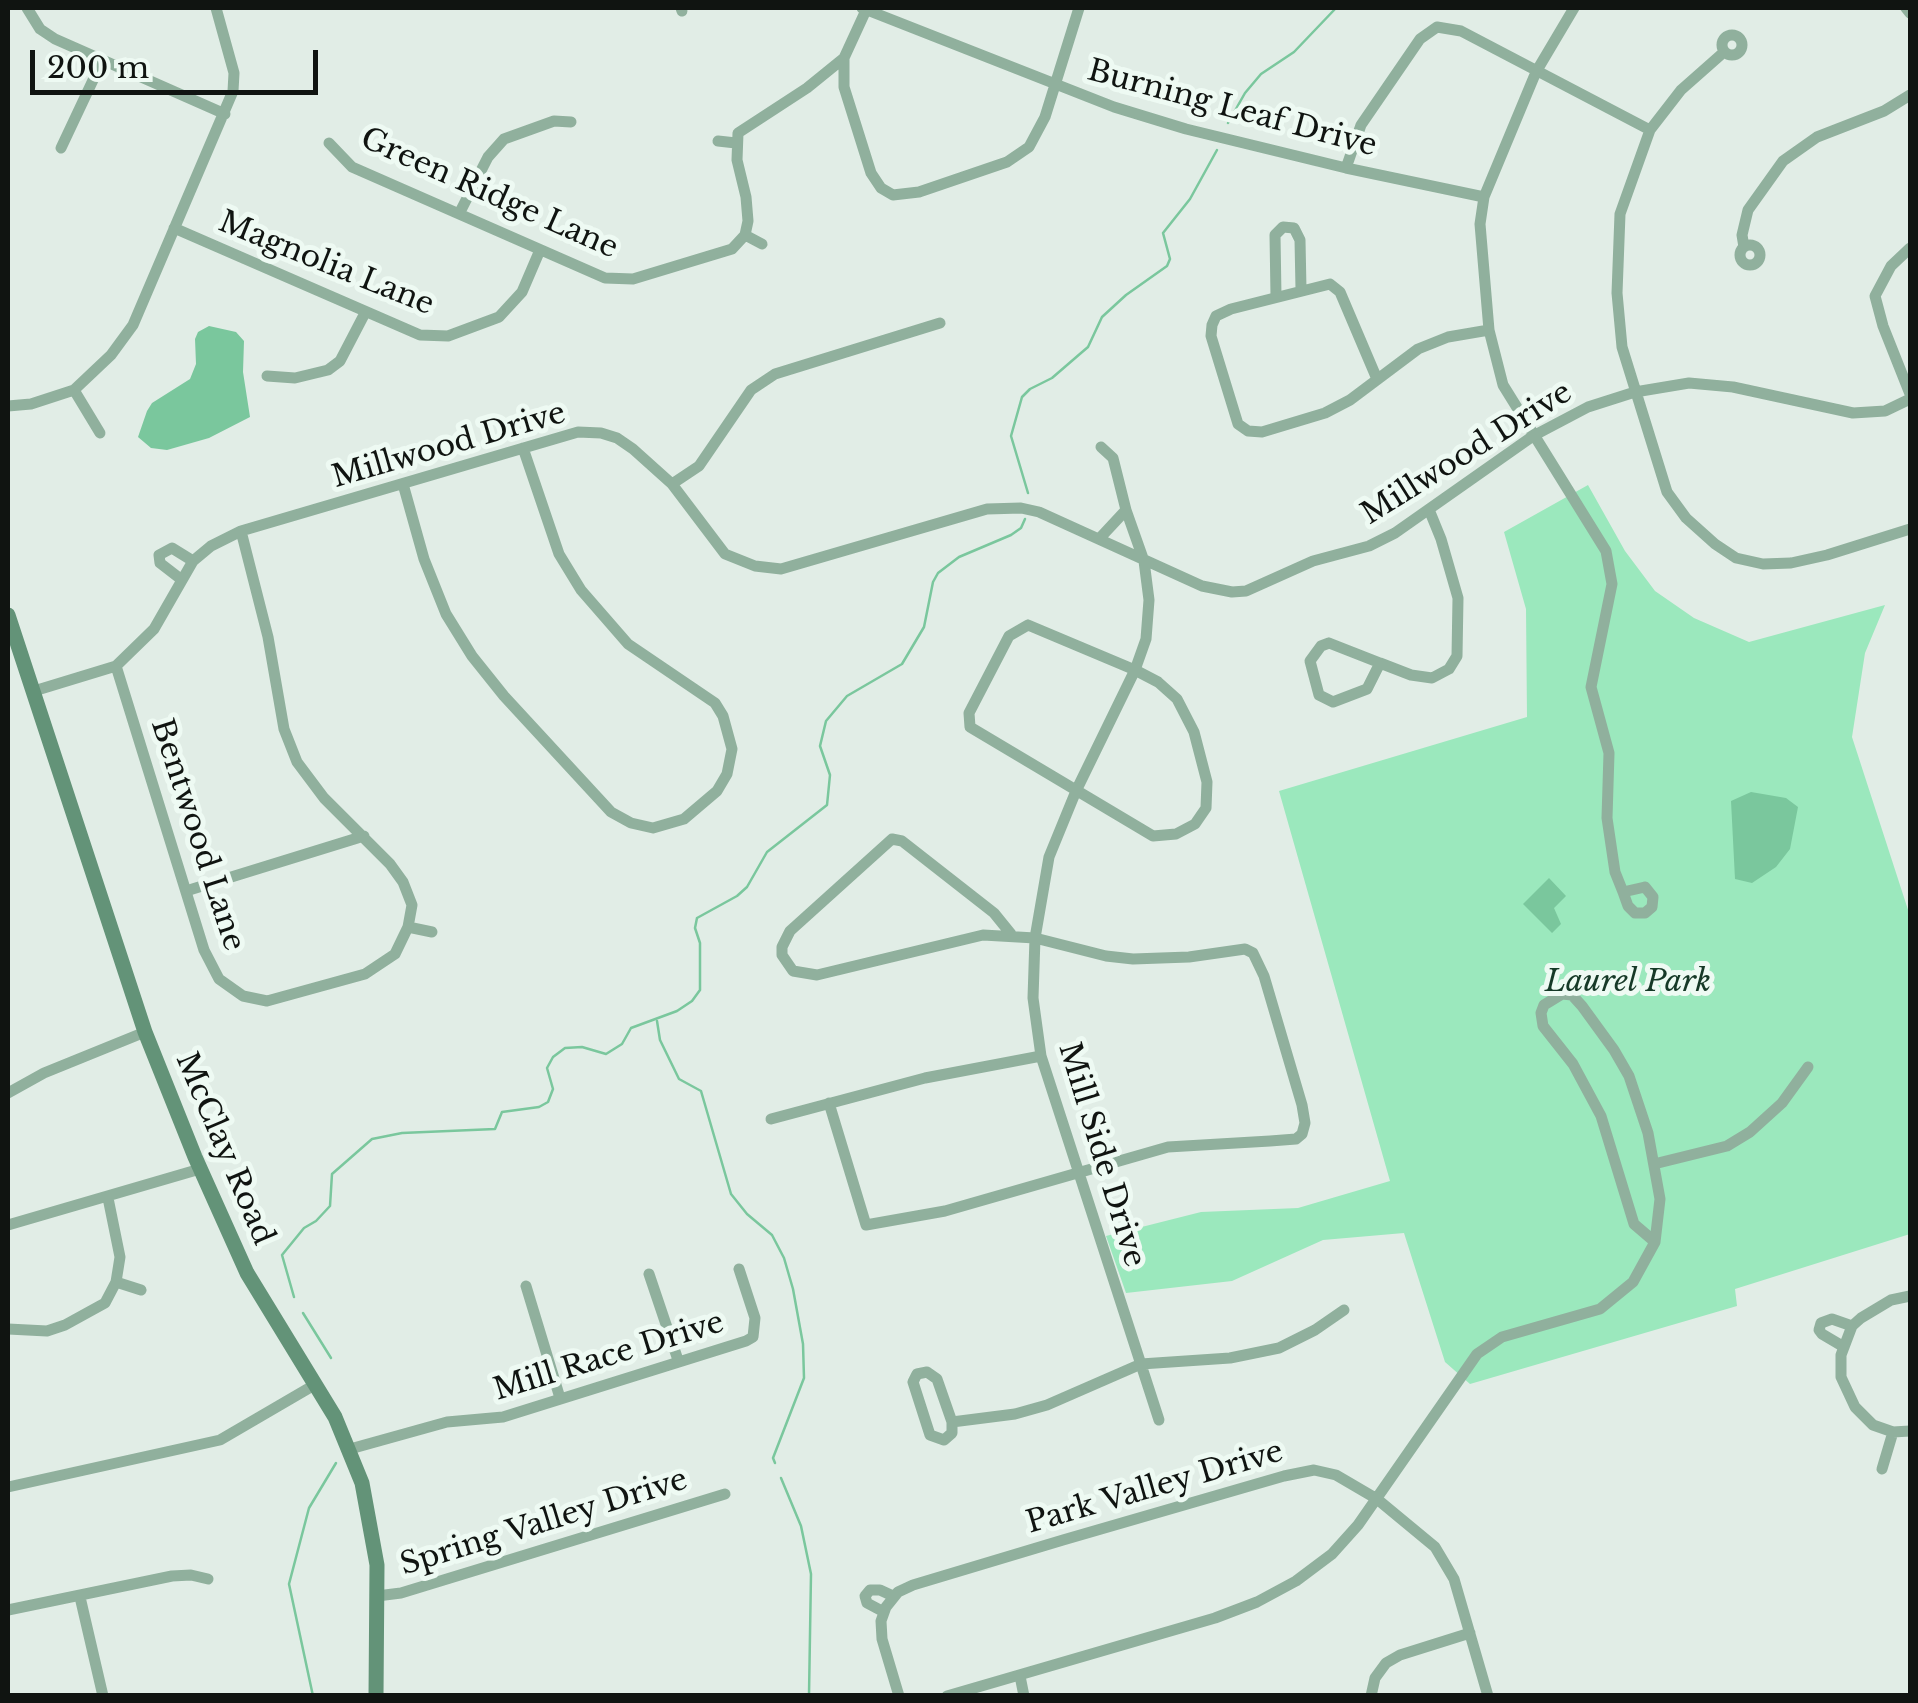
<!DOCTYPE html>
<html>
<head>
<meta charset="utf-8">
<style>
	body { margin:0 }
	#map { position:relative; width:1918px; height:1703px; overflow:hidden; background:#e1ede6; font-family:"Libre Baskerville",serif }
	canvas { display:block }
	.frame { position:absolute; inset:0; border:10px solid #101411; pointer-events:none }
	.scale { position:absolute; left:30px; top:50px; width:288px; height:45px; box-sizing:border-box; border:5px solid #101411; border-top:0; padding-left:12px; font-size:30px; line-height:35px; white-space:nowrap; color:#101411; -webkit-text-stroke:8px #eefaf3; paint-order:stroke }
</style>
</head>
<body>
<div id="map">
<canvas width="1918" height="1703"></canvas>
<div class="frame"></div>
<div class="scale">200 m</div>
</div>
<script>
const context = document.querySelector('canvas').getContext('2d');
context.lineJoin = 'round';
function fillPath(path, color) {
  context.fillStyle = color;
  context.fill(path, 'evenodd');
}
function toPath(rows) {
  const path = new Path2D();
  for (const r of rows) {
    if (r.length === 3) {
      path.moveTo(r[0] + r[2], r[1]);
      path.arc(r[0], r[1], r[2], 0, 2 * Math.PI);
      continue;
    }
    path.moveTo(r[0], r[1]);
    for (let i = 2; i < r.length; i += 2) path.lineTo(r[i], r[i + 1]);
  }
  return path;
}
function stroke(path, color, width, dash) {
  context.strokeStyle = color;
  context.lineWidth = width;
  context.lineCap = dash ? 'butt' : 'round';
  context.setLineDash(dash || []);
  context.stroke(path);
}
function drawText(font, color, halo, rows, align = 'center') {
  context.font = font + ' "Libre Baskerville",serif';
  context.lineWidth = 10;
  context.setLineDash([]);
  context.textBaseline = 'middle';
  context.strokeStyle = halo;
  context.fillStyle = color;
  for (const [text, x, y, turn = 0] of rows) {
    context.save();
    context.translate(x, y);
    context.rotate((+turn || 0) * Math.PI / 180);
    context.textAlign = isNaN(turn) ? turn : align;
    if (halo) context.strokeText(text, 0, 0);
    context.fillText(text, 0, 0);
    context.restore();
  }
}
fillPath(toPath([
	[1588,485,1625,551,1655,591,1694,618,1749,642,1885,605,1865,653,1852,737,1910,916,1910,1234,1735,1289,1737,1306,1470,1384,1445,1362,1404,1233,1323,1240,1232,1281,1126,1293,1106,1236,1201,1212,1298,1208,1390,1181,1279,791,1527,717,1526,609,1504,532]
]), '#9be8bd');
fillPath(toPath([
	[209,326,236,332,244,341,243,372,250,417,209,438,167,450,151,448,138,437,147,411,152,403,190,379,196,364,195,339,198,332],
	[1751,792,1786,798,1798,807,1790,849,1776,867,1752,883,1735,879,1731,801],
	[1549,878,1566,896,1554,908,1561,924,1552,933,1523,904]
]), '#7ac79d');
stroke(toPath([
	[1228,123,1245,93,1261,74,1294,52,1336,8],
	[1028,493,1011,436,1022,397,1030,389,1052,378,1081,353,1088,347,1102,317,1126,295,1167,266,1170,259,1163,233,1190,199,1217,150],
	[657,1021,660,1040,679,1079,701,1091,731,1194,747,1214,772,1235,784,1258,793,1289,803,1344,804,1378,773,1458,775,1463],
	[294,1297,282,1255,304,1228,316,1221,330,1206,332,1174,372,1139,402,1133,495,1129,502,1112,539,1107,548,1102,553,1089,547,1068,553,1057,565,1048,582,1047,606,1054,622,1044,631,1028,677,1011,692,1001,700,990,700,943,695,928,697,918,737,896,747,887,767,852,827,805,830,775,820,746,826,721,847,696,902,664,924,627,933,582,938,573,959,557,1011,535,1021,528,1025,519],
	[303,1313,331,1358],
	[781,1478,801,1526,811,1574,809,1695],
	[313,1696,289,1584,309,1508,336,1463]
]), '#7ac79d', 2.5);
stroke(toPath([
	[27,8,40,29,55,39,225,114],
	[681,8,682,11],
	[862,8,1114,107,1186,129,1346,168,1484,197],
	[867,8,844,58,844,87,871,173,881,188,893,195,919,192,1007,162,1029,147,1045,117,1079,8],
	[1574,8,1536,72,1484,197,1480,224,1489,330,1503,385,1606,551,1612,584,1591,687,1609,753,1607,818,1615,872,1623,892],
	[1906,8,1910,13],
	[1732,45,10],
	[1724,52,1681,90,1650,130,1620,214,1617,293,1622,347,1667,492,1686,518,1715,544,1736,558,1763,564,1791,563,1827,555,1910,529],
	[718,141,736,143],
	[329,143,352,167,605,278,633,279,732,249,745,235,748,221,746,197,737,160,738,133,807,88,844,58],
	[61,148,102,61],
	[1346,168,1361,125,1420,39,1437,27,1461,31,1650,130],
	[460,212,488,157,504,139,554,121,571,122],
	[174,228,420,335,448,336,499,317,522,292,540,250],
	[745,235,762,244],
	[1750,255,10],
	[1744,247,1742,235,1748,210,1783,161,1817,137,1884,111,1910,95],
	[1910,248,1891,266,1875,296,1883,326,1910,394],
	[1276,296,1275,235,1283,227,1294,228,1300,240,1301,289],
	[267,376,295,378,328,370,340,361,365,313],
	[1377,379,1340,292,1330,284,1231,309,1216,316,1212,325,1211,336,1238,424,1248,431,1262,432,1325,413,1350,400,1418,349,1448,337,1489,330],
	[74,390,100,433],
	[8,406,31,404,74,390,111,355,133,325,233,91,234,73,216,8],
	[1101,447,1113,458,1126,510,1144,561,1149,600,1146,639,1135,670,1076,791,1049,857,1035,938,1033,998,1041,1056,1159,1420],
	[403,484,424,559,446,614,472,656,504,696,611,812,631,823,653,828,684,819,717,791,727,774,732,749,723,716,715,703,628,644,581,590,559,554,523,448],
	[672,484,699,466,751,390,775,374,940,323],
	[1099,539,1126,510],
	[182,580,160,563,159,555,172,548,193,561],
	[1028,625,1135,670,1158,682,1177,699,1194,732,1207,782,1206,808,1195,824,1176,834,1153,836,970,727,969,713,1009,636,1028,625],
	[1329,643,1380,663,1367,689,1333,702,1319,695,1310,661,1321,646,1329,643],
	[1380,663,1411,675,1432,678,1449,669,1457,656,1458,598,1441,539,1430,512],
	[116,666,204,950,219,979,243,996,267,1001,365,974,395,954,408,927,412,905,403,882,390,864,324,798,297,762,284,729,268,637,241,531],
	[34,691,116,666,154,629,193,561,211,546,241,531,578,432,601,433,617,438,633,449,672,484,725,554,755,566,781,569,987,509,1021,508,1039,512,1202,586,1232,592,1246,591,1313,561,1369,546,1395,533,1533,436,1588,407,1635,392,1689,383,1733,387,1853,413,1885,411,1910,399],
	[1645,887,1653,897,1652,907,1645,913,1635,913,1628,906,1623,892,1645,887],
	[186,891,364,836],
	[408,927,432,932],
	[8,1093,44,1073,145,1032],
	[829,1103,866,1225,945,1211,1168,1147,1270,1141,1296,1139,1302,1134,1305,1123,1302,1105,1264,976,1253,953,1245,949,1189,957,1133,959,1106,956,1035,938,983,935,817,975,793,971,782,955,782,947,790,931,892,839,902,841,994,913,1011,934],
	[771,1119,925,1078,1041,1056],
	[1654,1164,1727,1146,1750,1132,1782,1103,1808,1067],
	[8,1225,200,1169],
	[649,1274,678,1360],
	[116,1282,141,1290],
	[526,1286,560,1398],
	[1910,1296,1891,1300,1861,1318,1852,1326,1841,1355,1841,1377,1855,1407,1873,1425,1893,1432,1910,1431],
	[8,1329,47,1331,65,1325,105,1303,116,1282,120,1257,108,1198],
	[1844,1347,1822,1334,1819,1330,1821,1323,1832,1319,1852,1326],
	[927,1372,937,1379,952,1422,952,1433,944,1440,930,1435,913,1382,917,1374,927,1372],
	[952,1422,1015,1414,1047,1405,1141,1364,1230,1358,1279,1348,1315,1330,1344,1310],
	[350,1449,447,1422,503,1417,746,1341,753,1337,755,1318,739,1269],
	[1882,1469,1893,1432],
	[8,1487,220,1440,316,1384],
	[377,1596,401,1593,725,1494],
	[80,1597,103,1696],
	[8,1610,172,1576,191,1575,208,1579],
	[884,1612,867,1603,865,1596,870,1590,880,1590,893,1596],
	[1020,1676,1024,1696],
	[899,1696,882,1639,881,1621,886,1607,898,1592,913,1585,1063,1540,1284,1476,1314,1470,1336,1475,1377,1499,1435,1547,1454,1579,1488,1696],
	[947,1696,1215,1618,1257,1602,1296,1581,1332,1554,1358,1525,1477,1354,1502,1337,1600,1309,1633,1282,1655,1242,1660,1199,1648,1133,1629,1076,1614,1050,1582,1006,1572,995,1562,994,1544,1005,1541,1013,1543,1026,1573,1064,1601,1116,1634,1224,1655,1242],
	[1371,1696,1375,1678,1386,1663,1400,1655,1470,1633]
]), '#90b09d', 11);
stroke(toPath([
	[8,615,145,1032,195,1157,247,1273,335,1417,362,1483,377,1565,376,1696]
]), '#639378', 15);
drawText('30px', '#101411', '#eefaf3', [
	["Burning Leaf Drive",1232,109,15],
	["Green Ridge Lane",489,194,24],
	["Magnolia Lane",326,264,22],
	["Millwood Drive",449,446,-16],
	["Millwood Drive",1467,454,-32],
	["Bentwood Lane",197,835,72],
	["McClay Road",224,1149,67],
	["Mill Side Drive",1101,1155,73],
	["Mill Race Drive",609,1357,-17],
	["Park Valley Drive",1155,1488,-16],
	["Spring Valley Drive",544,1523,-17]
]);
drawText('italic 30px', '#163927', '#eefaf3', [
	["Laurel Park",1628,983]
]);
</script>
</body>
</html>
